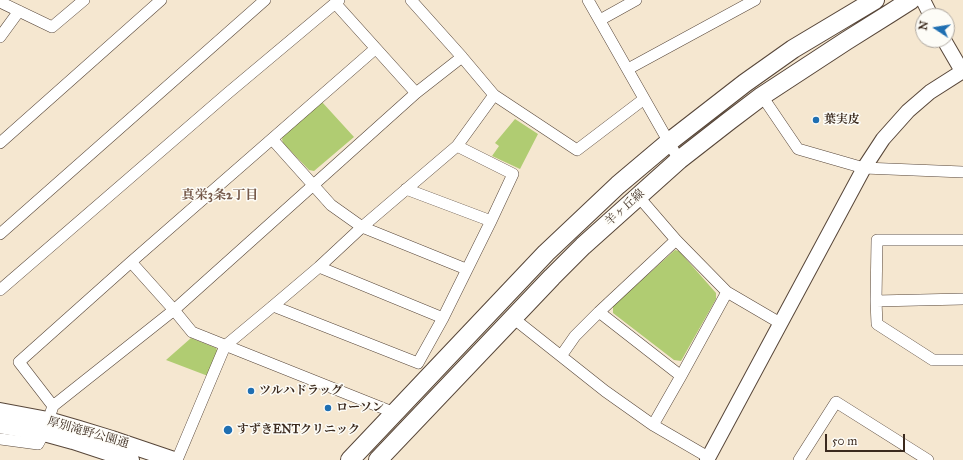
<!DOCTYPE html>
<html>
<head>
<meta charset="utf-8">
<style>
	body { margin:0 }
	#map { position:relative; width:963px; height:460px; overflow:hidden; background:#f5e7d0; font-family:"IM FELL Great Primer",serif }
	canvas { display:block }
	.north { position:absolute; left:915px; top:8px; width:40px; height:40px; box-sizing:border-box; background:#fdfcf7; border:1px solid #afa8a0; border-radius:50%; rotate:282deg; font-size:11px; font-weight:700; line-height:16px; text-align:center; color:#3b2a1e }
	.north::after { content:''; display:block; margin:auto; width:14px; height:18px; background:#1f6fb2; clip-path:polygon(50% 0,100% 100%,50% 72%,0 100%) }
	.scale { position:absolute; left:825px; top:434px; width:80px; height:18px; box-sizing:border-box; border:2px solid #3b2a1e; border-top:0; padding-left:5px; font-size:12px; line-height:14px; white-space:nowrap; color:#3b2a1e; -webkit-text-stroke:3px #fdfcf7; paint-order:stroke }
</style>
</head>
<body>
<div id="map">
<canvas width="963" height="460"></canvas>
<div class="north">N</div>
<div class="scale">50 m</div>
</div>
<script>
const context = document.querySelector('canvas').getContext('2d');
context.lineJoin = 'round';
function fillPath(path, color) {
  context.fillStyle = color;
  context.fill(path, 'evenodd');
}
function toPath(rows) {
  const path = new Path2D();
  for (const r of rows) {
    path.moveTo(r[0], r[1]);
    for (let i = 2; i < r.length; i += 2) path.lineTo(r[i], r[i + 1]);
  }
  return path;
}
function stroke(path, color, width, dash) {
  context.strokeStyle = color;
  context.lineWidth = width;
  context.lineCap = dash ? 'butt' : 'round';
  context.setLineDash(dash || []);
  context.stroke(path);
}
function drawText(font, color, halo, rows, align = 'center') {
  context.font = font + ' "IM FELL Great Primer","Noto Serif JP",serif';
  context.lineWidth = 3;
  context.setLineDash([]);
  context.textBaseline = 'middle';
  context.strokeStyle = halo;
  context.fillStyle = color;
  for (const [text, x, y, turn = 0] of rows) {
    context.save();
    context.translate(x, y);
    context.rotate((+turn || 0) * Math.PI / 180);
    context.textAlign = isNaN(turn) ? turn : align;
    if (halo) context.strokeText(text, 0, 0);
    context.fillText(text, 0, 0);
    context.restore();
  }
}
fillPath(toPath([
	[322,102,354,137,314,171,309,170,283,143,282,139,284,134],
	[515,119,538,134,520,169,492,156,499,146,495,143],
	[675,250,679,251,716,293,716,299,681,361,674,360,613,313,613,306],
	[191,338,216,348,218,352,208,376,166,360]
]), '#b0cc72');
const minor = toPath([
	[411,0,462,57],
	[588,0,679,160],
	[0,2,52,27,84,0],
	[335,3,416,93],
	[600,20,636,0],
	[0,37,19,11],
	[628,69,755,0],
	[762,96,798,149,864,168,963,172],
	[272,139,331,205,362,227,466,269],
	[0,143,161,0],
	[406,189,491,221],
	[638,196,676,240,727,292,780,323],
	[0,234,265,0],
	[963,240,877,240,876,301,877,324,933,360,963,360],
	[131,262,174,310,192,332,395,413],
	[319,267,443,318],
	[0,290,228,93,339,0],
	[876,301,963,299],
	[273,306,418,363,443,318,491,221,513,174,457,146],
	[599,312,681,376],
	[513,318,605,391,653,425,708,457],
	[561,356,575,336,599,312,676,240],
	[53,406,19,362,131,262,375,49],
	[653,425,681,376,727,292],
	[0,439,38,444,44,433,53,406,174,310,416,93,462,57,494,95,577,150,644,99],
	[177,460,225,346,273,306,319,267,362,227,457,146,494,95],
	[799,460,836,402,928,460]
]);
const tertiary = toPath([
	[923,0,931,16],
	[944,40,962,71],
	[707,460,864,168,883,139,908,111,930,92,963,71]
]);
const secondary = toPath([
	[0,411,48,420,79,429,112,439,174,460],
	[0,425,44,433,73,441,131,460]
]);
const primary = toPath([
	[350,460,546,253,618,185,669,142,745,83,793,49,875,0],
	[378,460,552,277,583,246,679,160,729,121,762,96,846,41,889,14,911,0]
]);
stroke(minor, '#574639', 12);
stroke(tertiary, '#574639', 16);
stroke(secondary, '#574639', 18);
stroke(primary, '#574639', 20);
stroke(minor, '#fff', 11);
stroke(tertiary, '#fff', 14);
stroke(secondary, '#fff', 16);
stroke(primary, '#fff', 18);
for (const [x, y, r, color] of [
	[816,120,4,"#1f6fb2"],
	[251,391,4,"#1f6fb2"],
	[328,408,4,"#1f6fb2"],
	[228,430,5,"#1f6fb2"]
]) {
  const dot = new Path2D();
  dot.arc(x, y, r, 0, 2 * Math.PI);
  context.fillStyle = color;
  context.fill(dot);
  stroke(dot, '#fdfcf7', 1.5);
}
drawText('bold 12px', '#3b2a1e', '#fdfcf7', [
	["葉実皮",824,120],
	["ツルハドラッグ",259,391],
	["ローソン",336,408],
	["すずきENTクリニック",237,430]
], 'left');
drawText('12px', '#3b2a1e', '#fdfcf7', [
	["羊ヶ丘線",625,208,-42],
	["厚別滝野公園通",88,433,16]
]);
drawText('bold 13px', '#745849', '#fdfcf7', [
	["真栄3条2丁目",220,196]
]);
</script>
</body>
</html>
